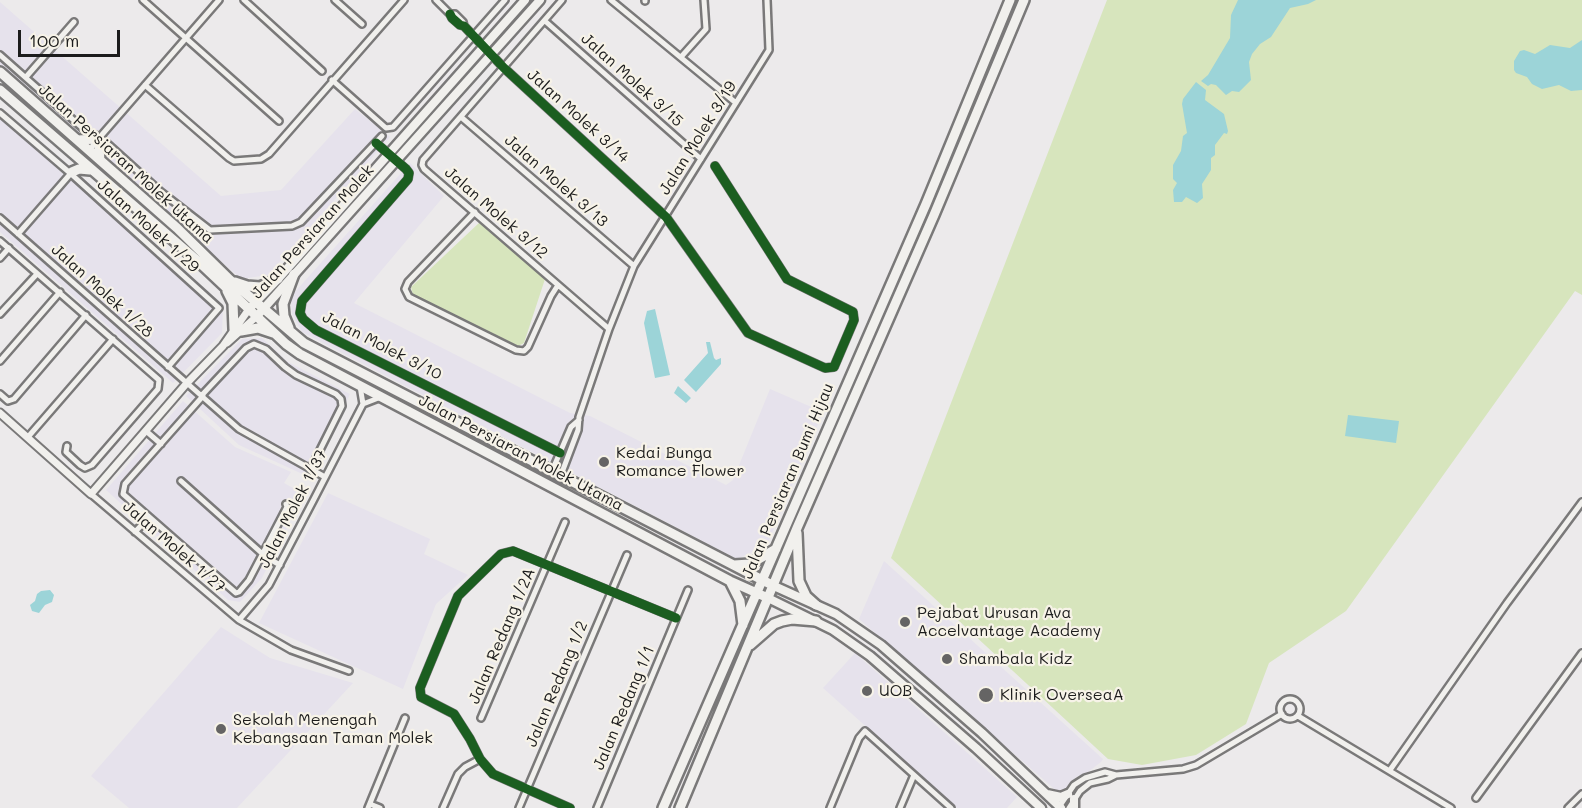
<!DOCTYPE html>
<html>
<head>
<meta charset="utf-8">
<style>
	body { margin:0 }
	#map { position:relative; width:1582px; height:808px; overflow:hidden; background:#eceaeb; font-family:Mali,sans-serif }
	canvas { display:block }
	.scale { position:absolute; left:18px; top:30px; width:102px; height:27px; box-sizing:border-box; border:3px solid #1c1c1c; border-top:0; padding-left:8px; font-size:18px; line-height:21px; white-space:nowrap; color:#1c1c1c; -webkit-text-stroke:4px #f7f3e8; paint-order:stroke }
</style>
</head>
<body>
<div id="map">
<canvas width="1582" height="808"></canvas>
<div class="scale">100 m</div>
</div>
<script>
const context = document.querySelector('canvas').getContext('2d');
context.lineJoin = 'round';
function fillPath(path, color) {
  context.fillStyle = color;
  context.fill(path, 'evenodd');
}
function toPath(rows) {
  const path = new Path2D();
  for (const r of rows) {
    if (r.length === 3) {
      path.moveTo(r[0] + r[2], r[1]);
      path.arc(r[0], r[1], r[2], 0, 2 * Math.PI);
      continue;
    }
    path.moveTo(r[0], r[1]);
    for (let i = 2; i < r.length; i += 2) path.lineTo(r[i], r[i + 1]);
  }
  return path;
}
function stroke(path, color, width, dash) {
  context.strokeStyle = color;
  context.lineWidth = width;
  context.lineCap = dash ? 'butt' : 'round';
  context.setLineDash(dash || []);
  context.stroke(path);
}
function drawText(font, color, halo, rows, align = 'center') {
  context.font = font + ' Mali,sans-serif';
  context.lineWidth = 4.5;
  context.setLineDash([]);
  context.textBaseline = 'middle';
  context.strokeStyle = halo;
  context.fillStyle = color;
  for (const [text, x, y, turn = 0] of rows) {
    context.save();
    context.translate(x, y);
    context.rotate((+turn || 0) * Math.PI / 180);
    context.textAlign = isNaN(turn) ? turn : align;
    if (halo) context.strokeText(text, 0, 0);
    context.fillText(text, 0, 0);
    context.restore();
  }
}
fillPath(toPath([
	[0,2,221,196,281,190,355,109,390,137,268,275,241,279,0,66],
	[0,110,223,306,222,333,173,383,0,232],
	[410,163,444,196,354,303,570,413,590,416,726,485,733,480,770,389,823,412,767,545,737,559,302,332,292,314,291,300,294,293],
	[262,338,288,362,350,394,309,477,239,445,186,396,242,339],
	[183,401,235,447,291,472,284,483,304,494,262,578,240,602,228,600,106,490],
	[328,493,430,539,424,554,468,575,436,604,403,689,259,623],
	[884,561,1103,759,1101,762,1088,772,1076,777,1064,792,1059,793,859,619],
	[221,627,270,658,353,683,237,808,129,808,91,776],
	[855,653,1017,797,1007,808,957,808,823,688]
]), '#e6e2ec');
fillPath(toPath([
	[1107,0,1582,0,1582,295,1575,291,1346,611,1269,663,1246,724,1196,755,1142,765,1108,759,891,558],
	[480,222,545,279,524,343,518,346,413,295,411,287]
]), '#d7e5bd');
fillPath(toPath([
	[1238,0,1316,0,1308,4,1290,8,1271,37,1260,44,1252,54,1249,62,1251,80,1239,92,1232,91,1226,95,1216,85,1211,84,1208,86,1201,81,1208,75,1230,38,1231,15],
	[1582,40,1582,90,1571,91,1559,85,1542,89,1532,84,1527,77,1516,73,1514,70,1514,61,1520,51,1524,50,1535,54,1550,45,1570,48],
	[1196,82,1206,90,1205,100,1224,114,1228,131,1227,134,1224,133,1215,145,1215,155,1211,158,1211,170,1202,184,1203,198,1197,203,1186,197,1182,202,1174,202,1173,190,1177,183,1173,179,1173,165,1181,151,1183,136,1187,133,1182,104,1183,99],
	[655,309,670,375,655,378,644,323,647,311],
	[706,342,710,342,714,358,716,360,721,358,721,364,696,392,684,380,708,353],
	[678,386,691,398,686,403,674,393],
	[1348,415,1399,421,1396,443,1345,436],
	[50,590,54,595,52,602,45,605,39,613,32,611,30,605,35,601,37,594,41,591]
]), '#9cd4d8');
const minor = toPath([
	[143,0,279,121],
	[244,0,322,71],
	[335,0,362,24],
	[436,0,450,14,455,14,463,22,464,26],
	[562,0,423,160,422,165,424,169,609,329],
	[611,0,736,103],
	[645,0,645,1],
	[450,14,452,18,460,25,464,26,504,68,666,217,748,333,825,368,834,367,854,320,853,312,787,279,715,166],
	[545,21,701,159],
	[0,55,87,132,100,137,161,192,210,230,292,226,301,222,382,136],
	[681,57,706,29,704,0],
	[26,77,74,22],
	[332,80,386,128,393,127,505,0],
	[145,85,229,158,234,161,261,159,269,154,404,0],
	[0,113,70,173,219,308,168,367],
	[461,117,634,266],
	[376,143,406,169,409,173,408,179,302,301,300,313,303,319,316,330,560,453],
	[90,151,93,145,219,0],
	[475,212,408,282,405,289,409,297,516,350,524,351,528,347,551,296,558,285],
	[0,218,239,429,325,477],
	[18,234,72,172],
	[0,241,159,380,158,389,92,465,85,468,80,465,66,452,67,446],
	[0,258,9,248],
	[0,314,37,274],
	[0,361,60,292],
	[0,394,8,401,14,399,86,315],
	[202,395,246,348,254,344,266,349,285,367,296,375,336,394,341,399,342,406,310,470],
	[203,396,125,484,123,494,236,593,239,592,249,580,287,507,286,504],
	[363,404,381,397],
	[146,431,161,444],
	[28,437,113,339],
	[552,471,571,427,579,420],
	[561,475,578,430,579,417,609,329,634,266,769,50,767,0],
	[181,481,266,557,280,565],
	[91,494,239,620,291,650,349,671],
	[135,532,149,517],
	[239,620,269,585,313,501,363,404,360,386],
	[1290,709,10],
	[1298,716,1451,808],
	[481,718,565,522],
	[1390,770,1507,603,1582,502],
	[1476,798,1582,653],
	[370,804,380,808],
	[1059,807,1074,785,1085,778,1105,772,1116,775,1183,769,1196,765,1282,714],
	[368,808,405,718],
	[443,808,458,774,465,767,480,759],
	[519,808,627,555],
	[570,808,493,774,480,759,470,739,454,714,421,697,420,688,458,596,501,554,513,551,676,618],
	[597,808,688,590],
	[830,808,859,738,865,731,951,808],
	[900,808,914,775],
	[1069,808,1080,791,1090,783,1108,779,1116,775],
	[1568,808,1582,794]
]);
const tertiary = toPath([
	[227,343,257,316],
	[0,413,91,494,187,383,223,346,249,309]
]);
const secondary = toPath([
	[252,306,278,279,525,0],
	[257,316,540,0],
	[774,586,836,614,881,645,982,733,1061,808],
	[768,598,833,630,870,656,976,748,1041,808],
	[1047,794,1061,797,1068,794],
	[1074,799,1074,808]
]);
const primary = toPath([
	[0,72,177,228,230,280,304,343,774,586],
	[0,90,200,263,286,344,300,354,730,581,768,598],
	[77,140,98,139,100,160],
	[72,172,79,169,90,170],
	[235,282,247,286,260,287,278,279],
	[227,291,233,303,234,329],
	[289,328,284,316,283,304,294,274],
	[241,331,258,328,273,333],
	[797,533,799,581,806,596,816,605],
	[734,565,750,564,776,549],
	[730,581,740,601,743,625],
	[750,645,774,624,782,621,792,619,816,621],
	[663,808,926,204,1010,0],
	[680,808,797,528,934,215,1024,0]
]);
stroke(minor, '#7a7979', 10);
stroke(tertiary, '#7a7979', 11);
stroke(secondary, '#7a7979', 13);
stroke(primary, '#7a7979', 14);
stroke(minor, '#f1f0ed', 5);
stroke(tertiary, '#f1f0ed', 7);
stroke(secondary, '#f1f0ed', 8);
stroke(primary, '#f1f0ed', 9);
stroke(toPath([
	[450,14,452,18,460,25,464,26,504,68,666,217,748,333,825,368,834,367,854,320,853,312,787,279,715,166],
	[376,143,406,169,409,173,408,179,302,301,300,313,303,319,316,330,560,453],
	[570,808,493,774,480,759,470,739,454,714,421,697,420,688,458,596,501,554,513,551,676,618]
]), '#1b5e20', 9);
for (const [x, y, r, color] of [
	[604,462,6,"#656464"],
	[905,622,6,"#656464"],
	[947,659,6,"#656464"],
	[867,691,6,"#656464"],
	[986,695,8,"#656464"],
	[221,729,6,"#656464"]
]) {
  const dot = new Path2D();
  dot.arc(x, y, r, 0, 2 * Math.PI);
  context.fillStyle = color;
  context.fill(dot);
  stroke(dot, '#f7f3e8', 2);
}
drawText('16px', '#1c1c1c', '#f7f3e8', [
	["Jalan Molek 3/15",632,80,42],
	["Jalan Molek 3/14",578,116,42],
	["Jalan Molek 3/19",698,138,-58],
	["Jalan Persiaran Molek Utama",126,164,42],
	["Jalan Molek 3/13",556,181,41],
	["Jalan Molek 3/12",496,213,41],
	["Jalan Molek 1/29",148,226,42],
	["Jalan Persiaran Molek",313,232,-48],
	["Jalan Molek 1/28",102,291,42],
	["Jalan Molek 3/10",382,346,27],
	["Jalan Persiaran Molek Utama",521,453,28],
	["Jalan Persiaran Bumi Hijau",788,481,-67],
	["Jalan Molek 1/37",293,509,-63],
	["Jalan Molek 1/27",174,547,41],
	["Jalan Redang 1/2A",502,636,-67],
	["Jalan Redang 1/2",557,684,-67],
	["Jalan Redang 1/1",624,708,-67]
]);
drawText('16px', '#1c1c1c', '#f7f3e8', [
	["Kedai Bunga",616,453],
	["Romance Flower",616,471],
	["Pejabat Urusan Ava",917,613],
	["Accelvantage Academy",917,631],
	["Shambala Kidz",959,659],
	["UOB",879,691],
	["Klinik OverseaA",1000,695],
	["Sekolah Menengah",233,720],
	["Kebangsaan Taman Molek",233,738]
], 'left');
</script>
</body>
</html>
